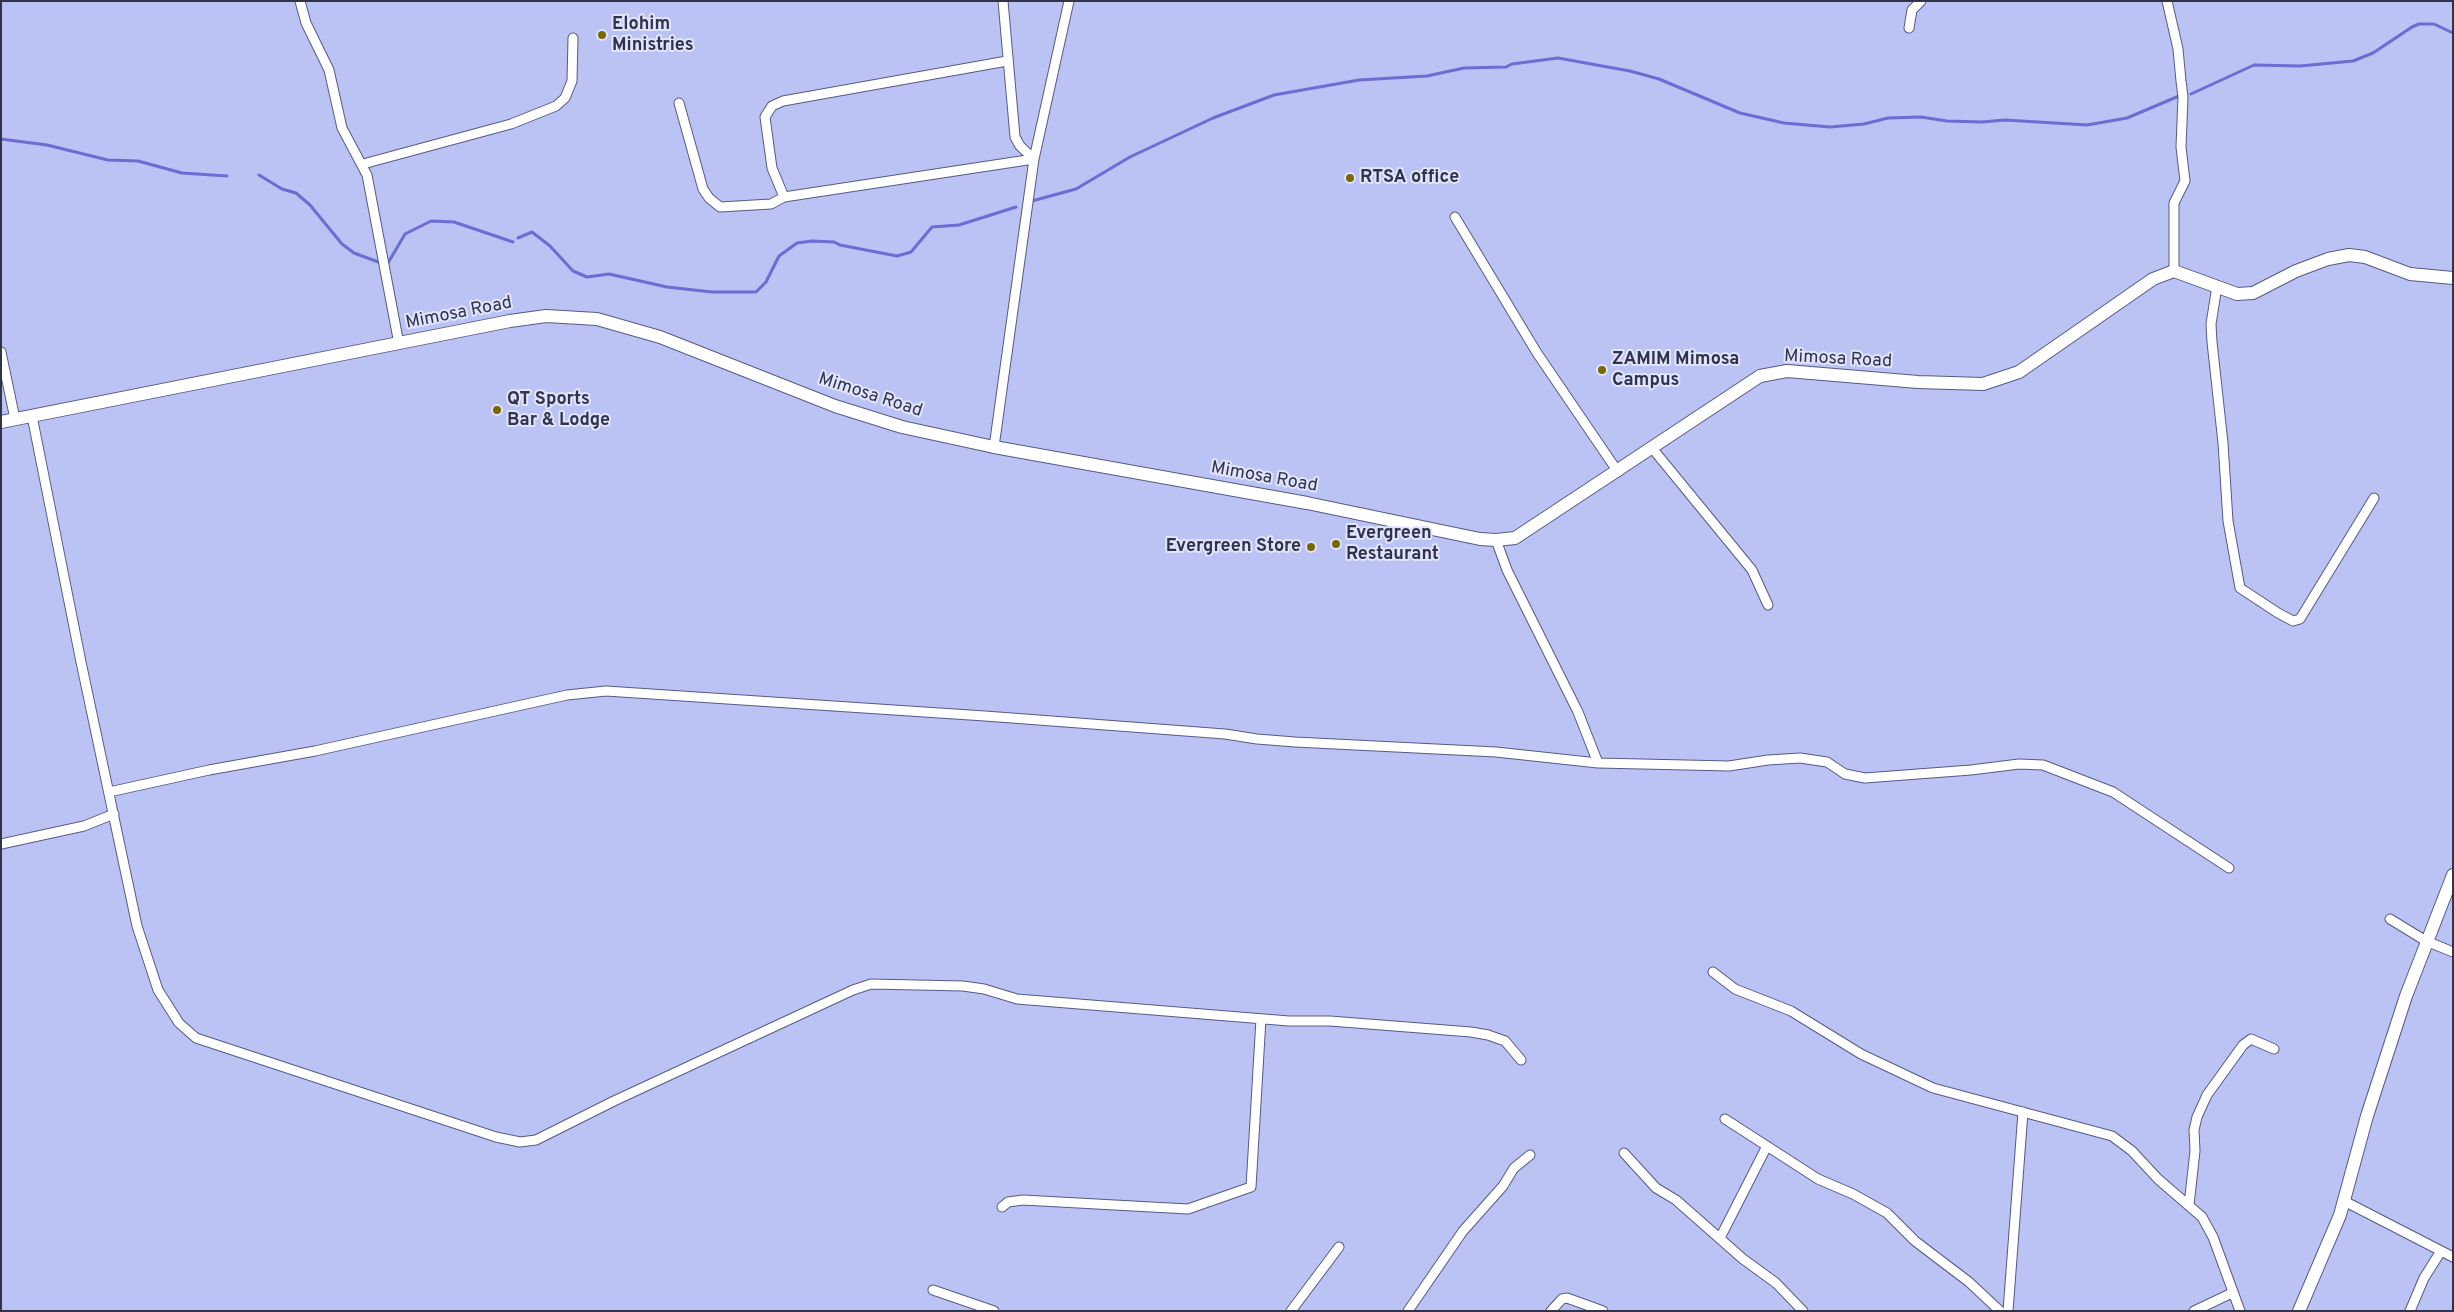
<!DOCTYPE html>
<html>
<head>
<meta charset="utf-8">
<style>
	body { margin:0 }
	#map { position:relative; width:2454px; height:1312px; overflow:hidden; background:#bbc2f4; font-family:Overpass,sans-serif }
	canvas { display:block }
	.frame { position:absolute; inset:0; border:2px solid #313448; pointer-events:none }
</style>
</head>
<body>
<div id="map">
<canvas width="2454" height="1312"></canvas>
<div class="frame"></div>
</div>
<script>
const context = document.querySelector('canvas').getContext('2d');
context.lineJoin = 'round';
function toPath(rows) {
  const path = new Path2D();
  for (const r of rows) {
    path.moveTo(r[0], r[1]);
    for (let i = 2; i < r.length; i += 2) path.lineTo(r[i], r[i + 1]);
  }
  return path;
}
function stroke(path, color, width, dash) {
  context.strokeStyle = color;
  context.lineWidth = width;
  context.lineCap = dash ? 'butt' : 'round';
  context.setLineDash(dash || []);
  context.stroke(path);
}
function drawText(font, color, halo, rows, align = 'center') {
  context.font = font + ' Overpass,sans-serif';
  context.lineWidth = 4;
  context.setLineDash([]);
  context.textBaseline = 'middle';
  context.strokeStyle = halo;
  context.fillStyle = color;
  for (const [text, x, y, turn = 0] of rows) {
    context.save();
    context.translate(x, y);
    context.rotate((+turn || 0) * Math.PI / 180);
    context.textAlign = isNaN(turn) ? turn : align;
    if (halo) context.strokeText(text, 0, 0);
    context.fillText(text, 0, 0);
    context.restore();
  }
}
stroke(toPath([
	[2191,94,2254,65,2300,66,2353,61,2373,53,2412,27,2419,24,2434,24,2453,33],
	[1,139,47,145,108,160,138,161,182,173,227,176],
	[259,175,282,189,296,193,310,205,342,244,354,253,381,263],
	[1032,201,1076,189,1130,157,1213,118,1274,95,1359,80,1427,76,1464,68,1506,67,1512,64,1558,58,1630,71,1659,79,1740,113,1784,123,1830,127,1864,124,1888,118,1921,117,1947,121,1982,122,2005,120,2087,125,2127,118,2179,96],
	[518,238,532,232,550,246,573,271,587,277,609,274,667,287,712,292,756,292,766,282,779,256,797,243,812,241,834,242,840,245,897,256,911,252,932,227,959,225,1016,207],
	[388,263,405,234,431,221,454,222,513,242]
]), '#696dd4', 3);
const street = toPath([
	[300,1,306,23,329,70,342,128,367,175,399,344],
	[1003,1,1015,137,1020,146,1034,159],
	[2167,1,2178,49,2181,81,2183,97,2181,147,2185,181,2174,203,2174,271],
	[1909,28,1912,10,1921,1],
	[679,103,703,189,709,198,720,207,771,204,784,197,1034,159],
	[363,164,511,124,556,106,565,98,572,81,573,38],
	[784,197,772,168,765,117,772,106,783,101,1007,61],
	[1455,217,1537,353,1618,472],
	[2217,286,2211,324,2212,342,2223,443,2228,521,2240,588,2278,613,2293,621,2300,619,2374,498],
	[1,352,15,419],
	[32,416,81,662,137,926,158,990,179,1023,196,1038,496,1137,520,1142,536,1140,614,1101,853,990,871,984,963,986,984,989,1017,999,1289,1021,1330,1021,1471,1032,1488,1035,1505,1041,1521,1060],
	[994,447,1034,159,1069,1],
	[1652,448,1752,570,1768,605],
	[1598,763,1729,766,1768,760,1800,758,1827,762,1845,774,1865,778,1971,770,2019,764,2043,765,2113,792,2229,868],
	[109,792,209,770,315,751,567,695,606,691,985,716,1225,734,1257,739,1295,742,1496,752,1598,763,1578,712,1507,570,1496,540],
	[1,844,84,826,114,814],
	[2390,919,2426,941,2453,952],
	[1713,972,1735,989,1791,1011,1861,1054,1933,1088,2112,1136,2132,1151,2158,1179,2202,1217,2213,1237,2240,1311],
	[1725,1119,1818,1179,1853,1194,1887,1213,1915,1241,1969,1282,2000,1311],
	[1624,1153,1656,1188,1676,1200,1743,1259,1776,1283,1803,1311],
	[2344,1201,2453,1257],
	[2189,1205,2195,1151,2194,1130,2197,1117,2207,1095,2243,1045,2251,1039,2274,1049],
	[1002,1207,1008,1202,1023,1200,1188,1209,1251,1187,1261,1019],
	[1720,1238,1767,1146],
	[933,1290,994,1311],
	[1291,1311,1339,1247],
	[1408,1311,1463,1231,1503,1186,1514,1168,1530,1155],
	[1551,1311,1562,1299,1567,1298,1603,1311],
	[2008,1311,2023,1112],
	[2194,1311,2232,1293],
	[2410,1311,2424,1278,2441,1251]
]);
const secondary = toPath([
	[1,422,510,321,546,316,597,319,660,337,835,406,902,427,994,447,1307,503,1480,539,1496,540,1515,538,1760,376,1787,371,1918,382,1983,384,2019,372,2153,279,2174,271,2237,294,2253,293,2296,271,2328,259,2349,255,2365,257,2410,274,2453,278],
	[2299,1311,2340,1215,2367,1116,2406,996,2453,875]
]);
stroke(street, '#565a87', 11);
stroke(secondary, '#565a87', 14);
stroke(street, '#fff', 9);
stroke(secondary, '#fff', 12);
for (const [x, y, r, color] of [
	[602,35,5,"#796800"],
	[1350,178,5,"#796800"],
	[1602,370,5,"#796800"],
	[497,410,5,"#796800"],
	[1336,544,5,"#796800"],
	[1311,547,5,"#796800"]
]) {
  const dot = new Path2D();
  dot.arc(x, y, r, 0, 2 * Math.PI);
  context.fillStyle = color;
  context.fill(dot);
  stroke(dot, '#e0e4ff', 2);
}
drawText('bold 18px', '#313448', '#e0e4ff', [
	["Elohim",612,25],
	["Ministries",612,46],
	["RTSA office",1360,178],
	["ZAMIM Mimosa",1612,360],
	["Campus",1612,381],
	["QT Sports",507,400],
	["Bar & Lodge",507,421],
	["Evergreen",1346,534],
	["Restaurant",1346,555],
	["Evergreen Store",1301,547,"right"]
], 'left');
drawText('18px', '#313448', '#e0e4ff', [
	["Mimosa Road",459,314,-11],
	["Mimosa Road",1838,360,3],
	["Mimosa Road",870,396,18],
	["Mimosa Road",1264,478,10]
]);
</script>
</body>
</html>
